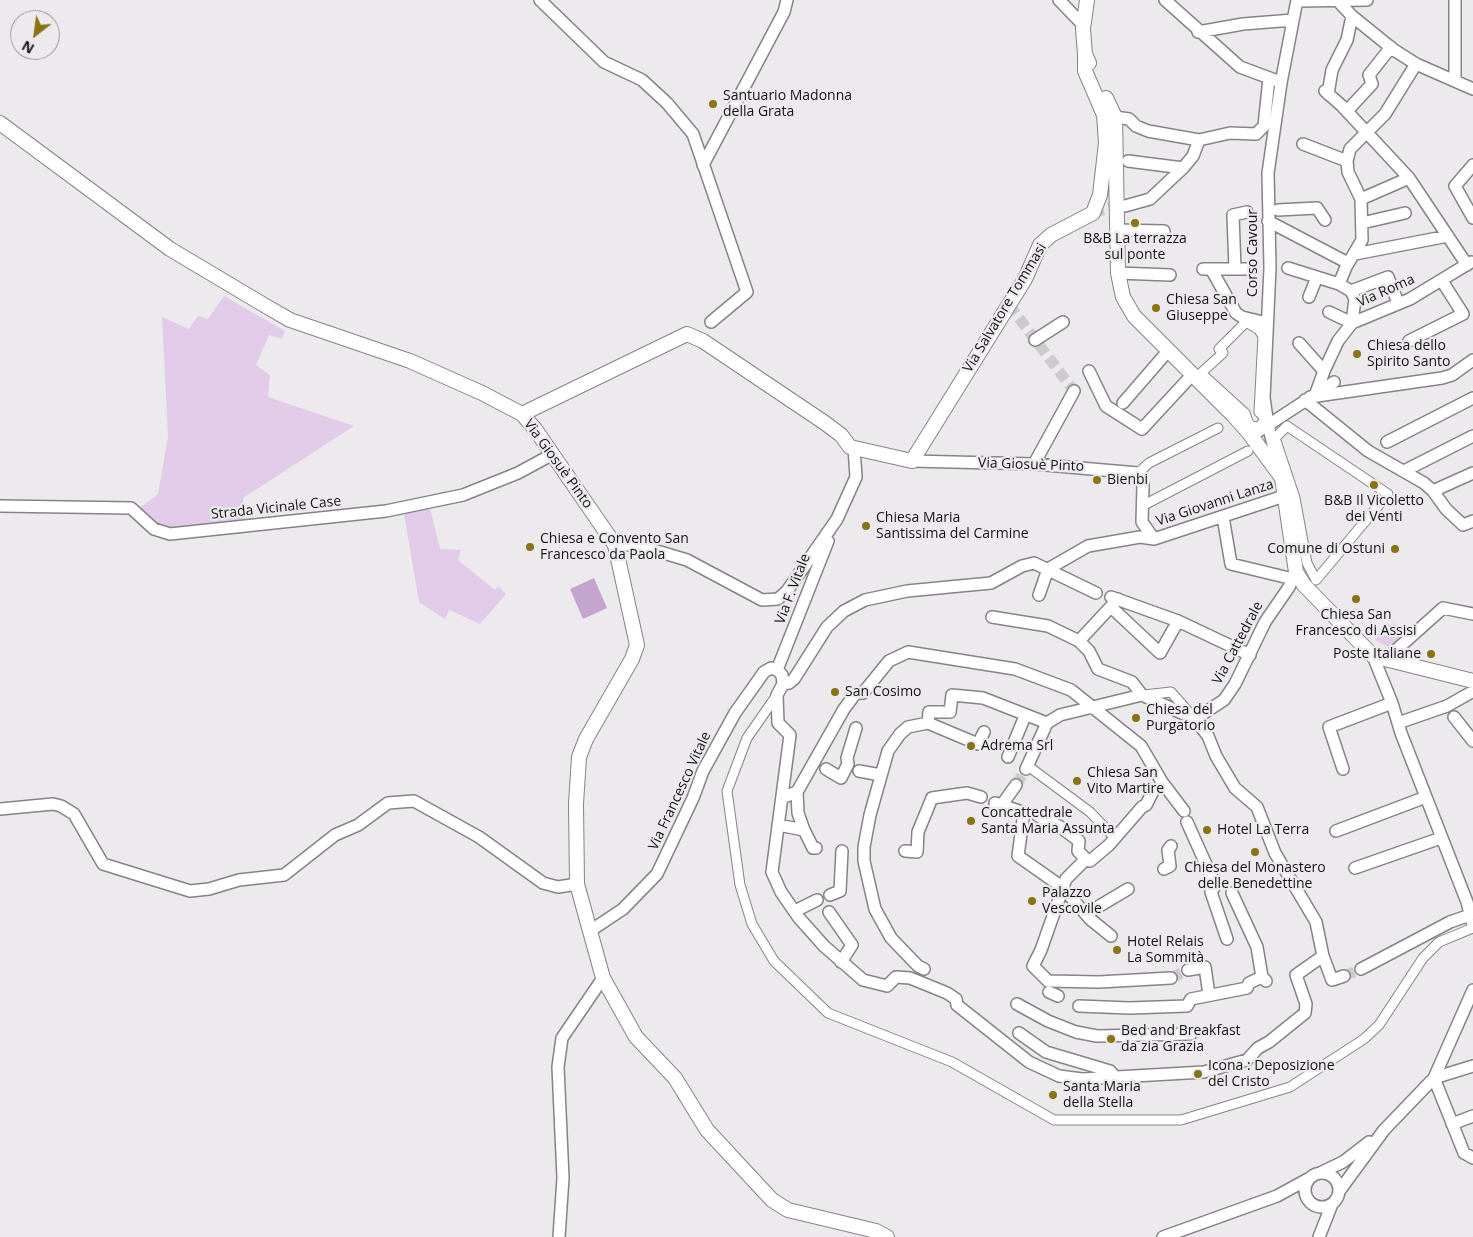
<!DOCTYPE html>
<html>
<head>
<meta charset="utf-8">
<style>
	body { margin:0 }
	#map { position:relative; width:1473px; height:1237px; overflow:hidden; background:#eceaed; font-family:"Open Sans",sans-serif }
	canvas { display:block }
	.north { position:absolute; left:10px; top:10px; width:50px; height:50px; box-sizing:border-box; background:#eceaed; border:1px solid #969497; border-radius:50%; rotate:210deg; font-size:14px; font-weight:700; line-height:20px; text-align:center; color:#151415 }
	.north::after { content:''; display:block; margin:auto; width:18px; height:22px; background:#8a7215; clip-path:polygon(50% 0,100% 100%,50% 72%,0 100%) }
</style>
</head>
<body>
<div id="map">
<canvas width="1473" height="1237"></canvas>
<div class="north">N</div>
</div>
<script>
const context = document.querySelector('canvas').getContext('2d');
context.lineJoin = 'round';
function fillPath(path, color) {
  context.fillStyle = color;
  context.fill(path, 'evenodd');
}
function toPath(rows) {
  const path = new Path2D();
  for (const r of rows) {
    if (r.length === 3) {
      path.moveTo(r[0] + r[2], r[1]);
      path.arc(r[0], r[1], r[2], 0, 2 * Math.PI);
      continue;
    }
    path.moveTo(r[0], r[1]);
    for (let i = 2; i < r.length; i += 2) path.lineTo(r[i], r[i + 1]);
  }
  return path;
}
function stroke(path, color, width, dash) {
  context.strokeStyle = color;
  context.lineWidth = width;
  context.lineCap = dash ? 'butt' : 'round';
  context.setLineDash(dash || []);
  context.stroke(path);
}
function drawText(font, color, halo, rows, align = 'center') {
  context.font = font + ' "Open Sans",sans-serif';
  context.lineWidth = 4.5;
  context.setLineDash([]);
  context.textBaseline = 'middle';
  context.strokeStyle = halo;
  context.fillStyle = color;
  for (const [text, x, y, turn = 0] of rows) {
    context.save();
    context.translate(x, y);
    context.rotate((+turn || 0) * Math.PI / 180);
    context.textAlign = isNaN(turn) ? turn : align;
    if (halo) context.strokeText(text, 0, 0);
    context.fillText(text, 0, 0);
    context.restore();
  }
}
fillPath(toPath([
	[224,296,285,331,282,339,269,335,256,365,270,375,268,397,354,426,243,498,246,522,180,529,165,528,137,510,158,494,168,437,162,317,189,329,198,316,208,319],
	[430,509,440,549,461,550,458,560,495,590,498,586,506,594,480,624,449,610,445,619,419,602,404,514],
	[1394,623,1405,633,1390,648,1375,640,1388,624,1391,626]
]), '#e1cbe9');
fillPath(toPath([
	[594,578,607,608,583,619,570,589]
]), '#c4a5ce');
stroke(toPath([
	[1093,213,1112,207,1125,206],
	[1009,305,1074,391],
	[1016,785,1026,769],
	[1344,976,1361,969],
	[1171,978,1188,970]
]), '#cccacd', 11, [11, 5.5]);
const pedestrian = toPath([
	[1246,322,1258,329,1263,336,1259,412,1264,417,1264,421,1259,427,1251,426,1248,422,1245,413,1201,373,1223,353,1219,349,1246,322],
	[1287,426,1388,494,1316,580,1307,563,1295,498,1275,438,1287,426],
	[1138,473,1149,463,1218,428],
	[1142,506,1248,451],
	[777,695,747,738,727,791,740,885,752,924,774,961,828,1013,952,1062,1054,1120,1181,1120,1290,1087,1364,1039,1379,1025,1423,958,1439,942,1473,928],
	[1144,695,1171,692,1193,717],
	[1028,766,1090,812,1114,837]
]);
const minor = toPath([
	[540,0,604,62,642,80,667,103,693,134,747,292,711,322],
	[1059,0,1084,26],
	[1165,0,1240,67,1275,80],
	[1297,1,1367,0],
	[1338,1,1352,16,1394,50,1416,64,1473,89],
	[1198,32,1243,24,1293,20],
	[1455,81,1455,0],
	[1325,91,1342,106,1409,178,1467,265],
	[1328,94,1332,70,1347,40,1352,16],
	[1347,111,1372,84,1369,75,1391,47],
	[1115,117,1129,119,1136,126,1148,131,1199,140],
	[1303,144,1347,161,1348,172,1361,199],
	[1128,161,1183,168],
	[1347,161,1350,149,1385,114,1416,64],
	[703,165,784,12,787,0],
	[1473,165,1455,186,1473,218],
	[1125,206,1150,199,1183,168,1193,156,1199,140,1230,133,1256,134,1264,126,1269,78],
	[1278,210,1317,208,1325,220],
	[1268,221,1348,263],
	[1362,223,1405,213],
	[1117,230,1164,231],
	[1355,254,1448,236],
	[1288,268,1339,284],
	[1203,269,1250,269],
	[1211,269,1236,313,1242,317,1267,323],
	[1235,269,1233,215,1247,212],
	[1118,273,1170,275],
	[1351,291,1388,277,1398,303],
	[1309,297,1317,277],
	[1329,312,1352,323,1355,299,1351,291,1339,284,1346,267,1362,240,1361,199,1409,178],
	[1035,340,1063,322],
	[1409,341,1463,314,1442,281],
	[1299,343,1324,371],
	[1089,371,1106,406,1142,429,1192,375],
	[1316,393,1324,371,1338,341,1352,323,1410,299,1471,262],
	[1310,397,1442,378,1452,375,1473,360],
	[1305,400,1368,451,1424,483,1433,491,1446,509,1463,525,1473,521],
	[1123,403,1168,351],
	[1249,433,1259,431,1334,382],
	[1387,442,1473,398],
	[912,461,1034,464,1138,473,1143,485,1142,522,1154,539],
	[1034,464,1074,391],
	[1404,471,1473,436],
	[1281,476,1268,425,1264,398,1270,268,1268,173,1281,83,1297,0],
	[1433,491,1473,473],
	[0,506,131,508,154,529,170,534,386,511,463,495,518,473,553,454],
	[1223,517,1231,564,1293,579],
	[615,545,637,545,687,560,762,600,778,599,787,591,837,519,856,477,854,448],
	[1048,569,1088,546,1140,537,1154,539,1284,496],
	[1039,595,1048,569],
	[1111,597,1178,621,1250,655],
	[1118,599,1079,641,1089,651,1098,669,1132,682,1142,695],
	[1111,607,1160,653,1178,621],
	[992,617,1048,626,1079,641],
	[1373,656,1392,703,1401,733,1467,902,1473,925],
	[1386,659,1443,608,1473,614],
	[777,670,828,541],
	[783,684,777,695,778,723,790,735,772,872,781,892,799,918,824,946,863,980,887,986,896,977,910,978,947,993,956,999,957,1005,1029,1062,1059,1076,1082,1079,1204,1072,1247,1060,1258,1048,1269,1042,1305,1013,1306,1004,1296,975,1323,956],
	[783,684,789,683,794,679,827,627,844,611,865,600,907,591,991,583,1022,566,1034,563,1096,593],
	[1454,717,1473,741],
	[1195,719,1208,736,1216,756,1235,788,1257,807,1275,853,1316,922,1323,956,1332,980,1344,976],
	[928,723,978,744,984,732],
	[1398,723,1447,706,1470,693],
	[1008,757,1025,716],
	[826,769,841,778,848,764,847,758,856,728],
	[1026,769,1047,723,1060,715,1142,695,1195,719,1224,700,1235,684,1265,622,1289,587,1296,572],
	[1343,769,1329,727,1392,703],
	[859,771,881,775],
	[1153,791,1146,805,1142,807,1109,845,1090,861,1086,859,1066,879,1041,950,1033,966,1048,981,1099,982,1171,978],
	[797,792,798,813,804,830],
	[784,797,797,792,844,709,856,693,863,693,889,661,908,652,1015,669,1071,690,1141,746,1162,782,1184,811],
	[995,803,1022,812,1023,819,1018,856,1062,887,1090,919,1111,936],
	[1001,806,1016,785],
	[0,809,53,804,61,806,74,814,103,864,190,891,209,889,239,880,284,875,335,835,358,825,388,803,414,801,479,837,543,883,558,887,577,884],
	[1038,816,1059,826,1079,841,1078,851,1086,859],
	[1187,822,1213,880,1215,886,1211,892,1227,939],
	[778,825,804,830,813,848,816,848],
	[1336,831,1426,797],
	[905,851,917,852,918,832,932,798,967,793,981,797],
	[1355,868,1441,838],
	[1164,869,1170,866,1168,850,1171,846],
	[1232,893,1257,947,1262,977],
	[830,895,840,891,842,851],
	[795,911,817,900],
	[829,912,852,945,841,962],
	[1086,914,1128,889],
	[590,931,623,909,657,874,693,798,703,771,735,713,764,672,771,668,777,670,782,675,783,684],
	[924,969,918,966,891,938,875,909,864,861,864,847,870,815,888,751,900,734,908,727,928,723,929,712,950,712,952,695,983,698,1047,723],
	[1361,969,1450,922,1470,915],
	[1188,970,1205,967,1209,995],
	[1049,992,1058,996],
	[1017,1004,1048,1021,1076,1032,1097,1036,1191,1034],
	[1079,1006,1129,1008,1187,1006,1191,999,1247,988,1249,983,1262,977,1266,981],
	[1019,1033,1046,1052,1110,1071,1115,1077],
	[1473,1066,1434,1078,1464,1153,1473,1158],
	[1452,1124,1473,1116],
	[1322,1172,1343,1162,1369,1142],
	[1322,1190,17],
	[1340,1190,1384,1130,1434,1078,1473,990],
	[559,1237,563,1178,558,1067,562,1038,603,978],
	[1163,1237,1277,1196,1308,1179],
	[1319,1237,1332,1204]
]);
const tertiary = toPath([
	[1087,0,1083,29,1085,54,1089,63],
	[1106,98,1115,117,1118,273,1123,297,1134,316,1233,415,1249,433,1282,478,1296,572,1304,585,1373,656,1473,681],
	[0,123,170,249,264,305,290,320,410,361,482,393,522,414,535,429,615,545,637,645,632,659,586,739,579,757,576,804,577,884,603,978,636,1037,675,1078,707,1130,772,1200,788,1210,876,1231,887,1237],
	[522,414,687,334,703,341,825,423,841,435,850,447,912,461,1025,279,1040,245,1051,235,1093,213,1100,195,1106,143,1104,115,1085,71,1085,54]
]);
stroke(pedestrian, '#858386', 11);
stroke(minor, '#858386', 14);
stroke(tertiary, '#858386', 16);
stroke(pedestrian, '#fff', 9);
stroke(minor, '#fff', 11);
stroke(tertiary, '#fff', 14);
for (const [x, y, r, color] of [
	[713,104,5,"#8a7215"],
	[1135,223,5,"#8a7215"],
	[1156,308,5,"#8a7215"],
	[1357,354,5,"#8a7215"],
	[1097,480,5,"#8a7215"],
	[1374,485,5,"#8a7215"],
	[866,526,5,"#8a7215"],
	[530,547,5,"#8a7215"],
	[1395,549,5,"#8a7215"],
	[1356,599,5,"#8a7215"],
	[1431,654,5,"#8a7215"],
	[835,692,5,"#8a7215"],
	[1136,718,5,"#8a7215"],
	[971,746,5,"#8a7215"],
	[1077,781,5,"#8a7215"],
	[971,821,5,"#8a7215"],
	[1207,830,5,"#8a7215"],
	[1255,852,5,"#8a7215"],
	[1032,901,5,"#8a7215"],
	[1117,950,5,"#8a7215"],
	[1111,1039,5,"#8a7215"],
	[1198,1074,5,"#8a7215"],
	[1053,1095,5,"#8a7215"]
]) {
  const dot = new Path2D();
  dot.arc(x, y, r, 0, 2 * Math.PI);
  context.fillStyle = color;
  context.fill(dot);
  stroke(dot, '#eceaed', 2);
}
drawText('14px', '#151415', '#eceaed', [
	["Santuario Madonna",723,96],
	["della Grata",723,112],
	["B&B La terrazza",1135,239,"center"],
	["sul ponte",1135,255,"center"],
	["Chiesa San",1166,300],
	["Giuseppe",1166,316],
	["Chiesa dello",1367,346],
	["Spirito Santo",1367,362],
	["Bienbi",1107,480],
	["B&B Il Vicoletto",1374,501,"center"],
	["dei Venti",1374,517,"center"],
	["Chiesa Maria",876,518],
	["Santissima del Carmine",876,534],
	["Chiesa e Convento San",540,539],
	["Francesco da Paola",540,555],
	["Comune di Ostuni",1385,549,"right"],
	["Chiesa San",1356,615,"center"],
	["Francesco di Assisi",1356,631,"center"],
	["Poste Italiane",1421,654,"right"],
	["San Cosimo",845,692],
	["Chiesa del",1146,710],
	["Purgatorio",1146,726],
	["Adrema Srl",981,746],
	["Chiesa San",1087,773],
	["Vito Martire",1087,789],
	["Concattedrale",981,813],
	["Santa Maria Assunta",981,829],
	["Hotel La Terra",1217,830],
	["Chiesa del Monastero",1255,868,"center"],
	["delle Benedettine",1255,884,"center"],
	["Palazzo",1042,893],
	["Vescovile",1042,909],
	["Hotel Relais",1127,942],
	["La Sommità",1127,958],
	["Bed and Breakfast",1121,1031],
	["da zia Grazia",1121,1047],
	["Icona : Deposizione",1208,1066],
	["del Cristo",1208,1082],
	["Santa Maria",1063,1087],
	["della Stella",1063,1103]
], 'left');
drawText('14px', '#151415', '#eceaed', [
	["Corso Cavour",1253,253,-90],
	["Via Roma",1386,291,-24],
	["Via Salvatore Tommasi",1005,308,-59],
	["Via Giosuè Pinto",558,464,54],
	["Via Giosuè Pinto",1031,465,2],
	["Via Giovanni Lanza",1215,503,-18],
	["Strada Vicinale Case",276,508,-6],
	["Via F. Vitale",793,589,-69],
	["Via Cattedrale",1238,643,-62],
	["Via Francesco Vitale",680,791,-65]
]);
</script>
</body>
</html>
